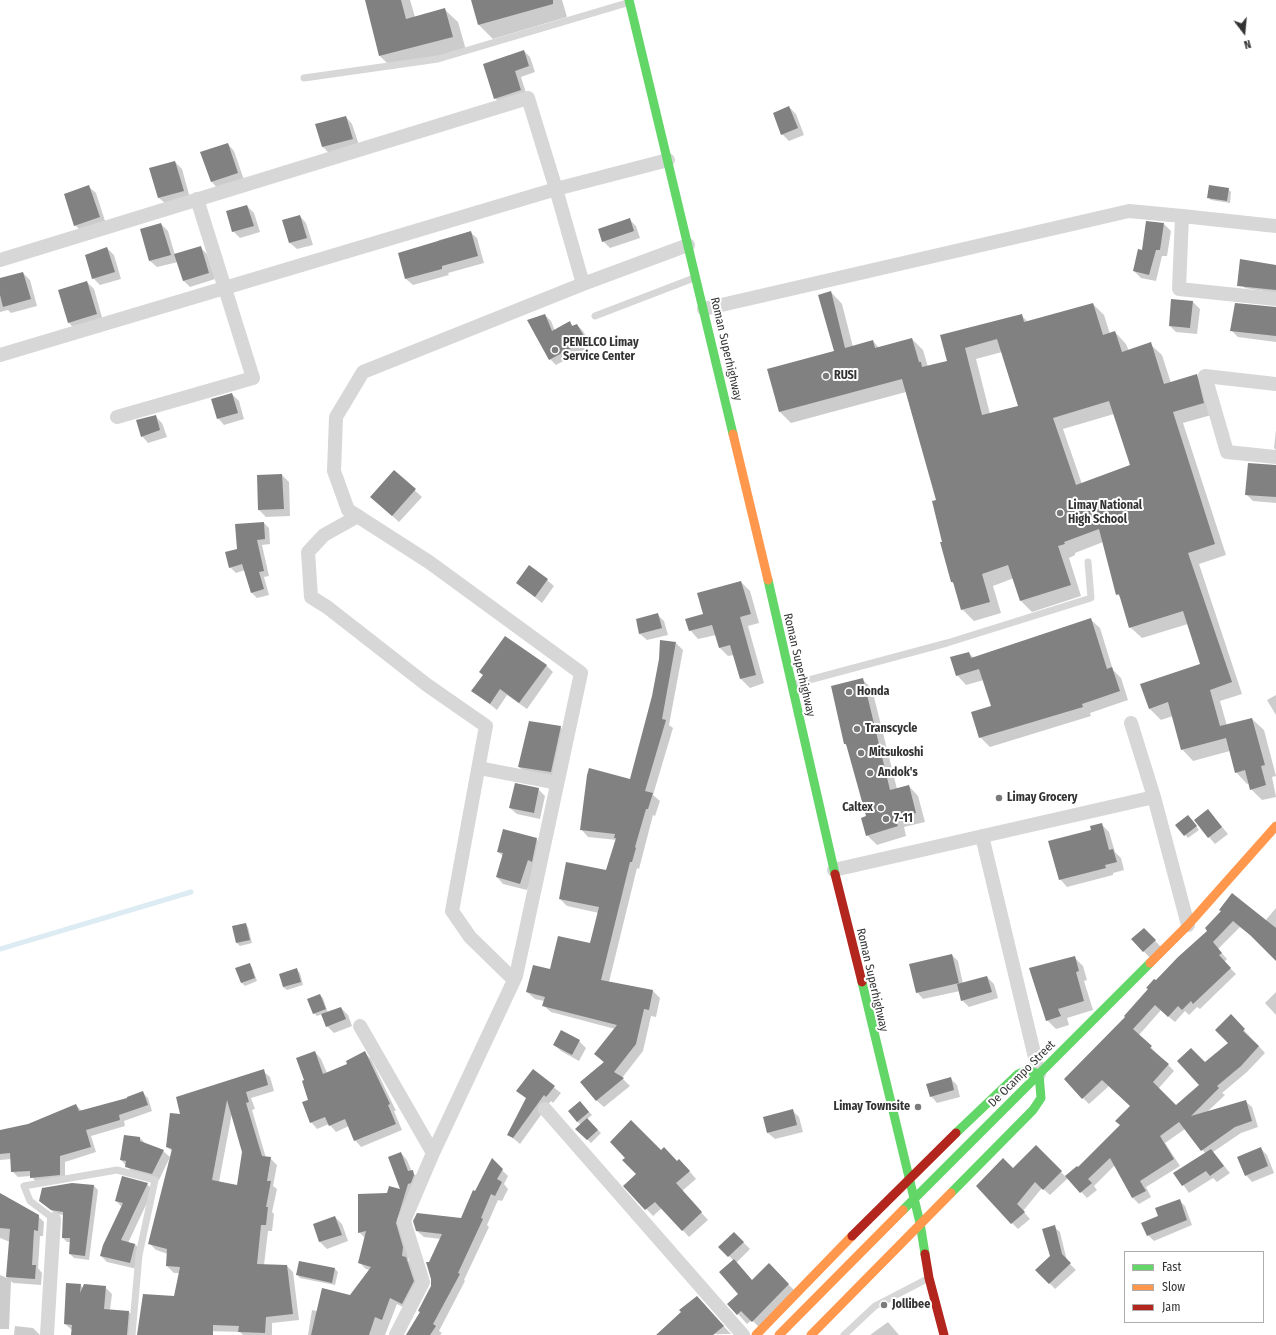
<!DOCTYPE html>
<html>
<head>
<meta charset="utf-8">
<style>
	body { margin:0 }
	#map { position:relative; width:1276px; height:1335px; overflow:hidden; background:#fff; font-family:"Fira Sans Condensed",sans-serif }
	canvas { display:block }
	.legend { position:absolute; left:1124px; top:1251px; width:140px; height:72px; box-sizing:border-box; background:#fff; border:1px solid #adadad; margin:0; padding:5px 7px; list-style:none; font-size:12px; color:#333 }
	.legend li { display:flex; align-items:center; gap:8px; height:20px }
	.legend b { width:20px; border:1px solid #adadad }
	.north { position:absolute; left:1224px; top:12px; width:40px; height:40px; -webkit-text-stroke:3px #fff; paint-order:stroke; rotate:164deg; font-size:11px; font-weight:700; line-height:16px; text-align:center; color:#333 }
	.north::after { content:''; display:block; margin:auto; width:14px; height:18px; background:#333; clip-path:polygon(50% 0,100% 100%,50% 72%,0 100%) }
</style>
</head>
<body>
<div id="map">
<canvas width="1276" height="1335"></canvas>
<ul class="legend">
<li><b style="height:5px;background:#63d668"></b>Fast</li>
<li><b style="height:5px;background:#ff974d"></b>Slow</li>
<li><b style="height:5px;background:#b3261e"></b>Jam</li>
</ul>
<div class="north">N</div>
</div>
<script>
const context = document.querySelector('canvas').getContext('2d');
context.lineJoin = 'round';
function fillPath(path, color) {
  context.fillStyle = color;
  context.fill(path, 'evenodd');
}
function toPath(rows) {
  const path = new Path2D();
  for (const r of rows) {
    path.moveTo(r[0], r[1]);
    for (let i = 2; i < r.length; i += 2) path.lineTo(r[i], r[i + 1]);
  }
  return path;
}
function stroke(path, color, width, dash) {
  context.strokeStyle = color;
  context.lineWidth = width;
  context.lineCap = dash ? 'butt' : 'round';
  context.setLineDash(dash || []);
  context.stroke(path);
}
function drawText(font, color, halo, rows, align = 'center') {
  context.font = font + ' "Fira Sans Condensed",sans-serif';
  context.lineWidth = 4;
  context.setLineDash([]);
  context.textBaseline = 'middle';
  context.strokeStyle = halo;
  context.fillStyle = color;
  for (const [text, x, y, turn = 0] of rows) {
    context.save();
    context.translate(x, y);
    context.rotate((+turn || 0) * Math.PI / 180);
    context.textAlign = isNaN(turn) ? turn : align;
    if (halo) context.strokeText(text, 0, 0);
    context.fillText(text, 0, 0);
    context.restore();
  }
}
fillPath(toPath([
	[366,0,410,0,415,17,444,9,458,22,466,50,393,69,380,56],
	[472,0,562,0,567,17,493,39,479,25],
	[524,51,530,57,535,72,521,77,527,96,501,104,495,98],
	[789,107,796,114,804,135,789,141,782,134],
	[346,117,352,124,359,145,330,154,323,147,317,125],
	[228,144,234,151,244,180,218,189,212,182,202,153],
	[175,162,182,169,190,198,166,204,159,198,151,169],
	[89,187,96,193,106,224,82,232,75,225],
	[1228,189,1231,192,1230,203,1211,200,1208,197],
	[247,206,254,213,260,232,240,238,233,231],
	[300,216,306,223,313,245,297,249,290,243,284,221],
	[629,219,636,226,640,238,610,248,603,241],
	[161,224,168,231,175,255,200,247,207,254,215,279,190,287,183,280,178,262,157,267,150,261,141,230],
	[1164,224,1171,231,1167,256,1162,256,1156,281,1141,278,1134,271,1143,251],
	[470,232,477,238,484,263,448,273,449,275,413,285,406,279,439,240],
	[107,248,114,255,121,279,100,285,93,278],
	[1276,266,1276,293,1245,288,1238,281],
	[23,273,30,280,37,306,11,313,8,310,0,312,0,279],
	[87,282,94,289,103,321,75,329,69,323],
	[831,292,842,304,853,347,873,341,879,348,912,339,923,350,928,367,948,362,942,336,1021,315,1028,322,1093,304,1104,315,1110,334,1115,332,1126,344,1129,351,1150,344,1162,355,1171,383,1196,376,1208,387,1215,414,1183,423,1226,555,1199,564,1242,694,1220,701,1227,726,1252,719,1264,730,1276,776,1272,777,1276,797,1262,800,1251,789,1249,783,1247,784,1236,772,1230,751,1193,761,1182,749,1173,716,1161,720,1149,708,1202,665,1188,624,1142,638,1130,627,1122,599,1117,594,1103,542,1075,553,1075,555,1069,558,1081,596,1032,612,1021,601,1014,578,993,586,1001,613,974,621,962,609,956,586,952,582,937,501,906,392,791,423,780,412,835,352],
	[1002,352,1019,406,990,414,976,359],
	[1114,414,1131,466,1082,484,1063,429],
	[1172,300,1193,302,1200,309,1197,334,1176,332,1170,326],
	[1276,312,1276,342,1238,337,1231,330],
	[545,315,551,321,555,331,570,323,573,326,577,325,583,331,591,346,556,365,550,359],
	[232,394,239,401,244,419,224,425,218,418],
	[155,416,162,423,167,437,148,443,142,436],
	[1276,430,1276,450,1274,448],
	[1276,466,1276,503,1253,501,1246,494],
	[394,471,422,497,399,522,378,503],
	[282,475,289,482,290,516,266,517,259,510],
	[264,523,269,528,270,544,262,545,269,576,264,577,269,595,257,598,252,593,245,570,236,573,230,567,238,550],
	[547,580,554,586,542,603,517,583],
	[741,582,750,591,759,623,748,626,764,683,750,688,741,679,734,655,728,656,720,648,716,635,698,639,690,630],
	[658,615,664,621,668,635,647,640,640,634],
	[1090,619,1100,628,1113,670,1121,678,1128,700,1090,713,1091,716,990,747,980,737,992,707,984,680,966,685,957,675,969,653,974,658],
	[676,643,683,650,669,725,673,728,653,795,660,801,655,816,653,815,639,869,637,868,609,982,653,991,660,998,656,1017,651,1016,643,1051,622,1078,630,1086,604,1107,596,1100,604,1063,596,1054,615,1029,551,1012,543,1005,544,1001,535,999,527,992,551,970,590,944,599,913,567,906,560,899,607,871,617,840,588,837,581,829,631,780],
	[546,665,553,672,527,709,507,695,497,710,473,691],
	[862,679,872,689,897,789,909,786,918,796,925,822,904,827,906,836,877,845,867,835,867,817,847,746,845,744],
	[1276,695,1276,715,1267,700],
	[560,727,567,734,558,778,526,773,519,767],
	[538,789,545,796,540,819,517,814,510,808],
	[1208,810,1228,834,1215,844,1209,837],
	[1191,819,1199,830,1188,838,1177,825],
	[1101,824,1109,832,1115,852,1121,858,1124,870,1113,873,1113,875,1067,887,1060,879,1092,831],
	[536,839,543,846,527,890,503,884,497,877,503,856,498,852],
	[1276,908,1276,959,1257,940,1240,927,1218,949,1227,959,1224,962,1236,974,1200,1009,1197,1007,1189,1015,1185,1011,1175,1022,1161,1010,1139,1035,1174,1071,1158,1089,1176,1106,1201,1085,1205,1063,1229,1043,1231,1016,1265,1053,1247,1072,1222,1093,1225,1095,1207,1112,1245,1101,1252,1107,1258,1127,1241,1133,1213,1152,1230,1173,1217,1182,1213,1178,1189,1193,1175,1173,1205,1153,1185,1129,1165,1143,1180,1166,1146,1187,1151,1197,1139,1204,1133,1198,1115,1165,1094,1186,1097,1190,1087,1198,1068,1178,1050,1195,1042,1188,1023,1211,1030,1219,1018,1229,1012,1223,1013,1169,1036,1147,1066,1177,1079,1168,1121,1125,1131,1106,1109,1086,1089,1104,1065,1080,1126,1017,1156,981,1209,931,1222,912,1265,921],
	[245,924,248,927,252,943,240,946,237,943,233,927],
	[1144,929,1161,947,1150,958,1132,939],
	[952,955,958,961,963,984,987,977,994,984,998,998,969,1007,962,1000,960,991,923,999,917,992],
	[1074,957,1083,966,1087,980,1084,981,1093,1010,1067,1018,1069,1025,1056,1029,1047,1020],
	[249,964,252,967,257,981,245,986,241,982],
	[297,970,300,973,303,985,287,990,283,987],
	[1276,992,1276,1015,1265,1003],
	[320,995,323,998,328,1013,341,1008,348,1015,352,1026,334,1033,327,1026,322,1014,317,1016,314,1013],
	[579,1041,586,1048,579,1061,561,1051,554,1045],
	[315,1052,321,1059,327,1073,349,1064,365,1053,371,1059,396,1111,394,1111,402,1130,361,1147,355,1140,349,1126,336,1132,329,1124,317,1129,311,1122,306,1081],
	[263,1071,270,1077,274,1091,251,1098,255,1109,252,1110,266,1158,270,1158,277,1165,273,1186,277,1189,272,1212,274,1214,272,1231,268,1231,264,1265,287,1266,293,1272,299,1320,272,1323,272,1335,243,1335,240,1332,208,1331,207,1335,138,1335,175,1297,180,1273,174,1273,167,1266,168,1254,156,1250,149,1243,173,1152,167,1147,181,1116],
	[232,1113,243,1152,238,1186,219,1182],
	[533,1071,561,1093,553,1103,551,1101,520,1144,508,1134,527,1099,518,1091],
	[950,1078,957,1085,960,1097,937,1103,931,1096],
	[142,1092,148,1098,152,1111,124,1121,125,1126,91,1136,96,1152,65,1162,65,1180,37,1183,31,1176,18,1177,12,1171,11,1159,0,1160,0,1141,28,1125,76,1105,82,1111,129,1099],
	[583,1105,592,1115,587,1119,601,1133,591,1143,577,1129,581,1125,577,1121],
	[792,1110,799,1117,803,1132,775,1139,768,1133],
	[140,1138,147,1145,163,1151,170,1157,159,1180,133,1173,121,1160],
	[1261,1149,1267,1155,1274,1173,1252,1182,1246,1175],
	[661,1151,686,1167,696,1179,682,1191,708,1220,689,1237,662,1208,653,1216,625,1186],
	[401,1153,407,1160,412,1172,419,1178,402,1230,409,1254,408,1260,413,1265,420,1288,409,1310,397,1304,385,1335,308,1335,312,1310,317,1311,351,1296,370,1270,366,1269,359,1262,365,1238,359,1232,388,1194,402,1190],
	[492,1160,508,1176,504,1184,508,1189,502,1201,498,1200,487,1225,489,1227,464,1280,465,1281,439,1331,442,1333,440,1335,406,1335,420,1312,432,1286,429,1263,441,1239,424,1237,417,1231,462,1219],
	[147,1184,153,1190,128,1243,135,1244,141,1251,137,1269,107,1262,101,1256,122,1207,116,1201],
	[94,1186,98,1190,89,1260,74,1258,70,1254,71,1242,67,1242,63,1238,64,1215,56,1214,40,1201],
	[0,1195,38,1216,44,1222,43,1236,40,1236,38,1268,42,1273,41,1285,13,1283,11,1281,9,1329,0,1329,0,1275,7,1278,10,1242,0,1238],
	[1179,1200,1185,1206,1192,1225,1154,1241,1148,1235,1159,1216],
	[335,1217,342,1224,348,1241,327,1249,320,1242,314,1225],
	[1054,1227,1060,1232,1067,1261,1076,1270,1055,1289,1037,1270,1051,1256],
	[734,1233,750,1249,736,1263,752,1281,769,1265,798,1294,762,1330,752,1320,747,1324,738,1314,739,1294,734,1261,720,1247],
	[335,1269,338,1272,335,1285,300,1278,297,1274],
	[80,1285,83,1288,105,1287,112,1294,110,1310,129,1312,135,1318,134,1335,73,1335,72,1330,65,1324],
	[697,1297,731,1334,658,1335],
	[888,1322,899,1335,870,1335],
	[15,1326,33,1328,40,1335,14,1335]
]), '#0003');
stroke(toPath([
	[0,949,191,892]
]), '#ddebf3', 5);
fillPath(toPath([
	[365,0,401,0,406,19,445,8,453,37,379,56],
	[471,0,553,0,553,4,478,25],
	[524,50,529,66,515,71,521,90,494,99,483,64],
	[789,106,798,128,781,135,773,113],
	[346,116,353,139,322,147,315,124],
	[228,143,238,173,211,182,200,152],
	[175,161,184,191,158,198,149,168],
	[89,185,100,217,74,226,64,194],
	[1209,185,1229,188,1227,201,1207,198],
	[247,205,254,226,232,232,226,211],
	[300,215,307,238,289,243,282,220],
	[630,218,634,231,602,242,598,229],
	[1146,221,1164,223,1160,250,1156,250,1149,275,1133,271,1138,249,1142,250],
	[161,223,171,255,149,261,140,229],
	[471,231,478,256,442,266,442,269,405,279,398,253],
	[201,246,209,273,183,281,174,254],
	[107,247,115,272,92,279,85,255],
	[1240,259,1276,265,1276,290,1237,286],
	[23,272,31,299,3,307,0,295,0,278],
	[87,281,97,314,68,323,58,290],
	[831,291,845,348,873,340,875,348,912,338,919,362,921,362,922,367,947,361,940,335,1022,314,1024,322,1093,303,1103,335,1115,331,1122,352,1151,342,1164,384,1197,374,1204,403,1173,412,1215,544,1188,553,1232,682,1210,690,1220,726,1252,718,1265,765,1261,766,1266,785,1250,790,1245,770,1235,773,1226,738,1181,750,1168,702,1149,709,1140,684,1200,664,1183,611,1129,628,1119,594,1116,595,1099,529,1064,542,1065,544,1058,546,1071,585,1020,601,1008,565,982,574,990,602,961,610,953,582,951,582,940,542,942,542,932,501,936,500,902,379,779,412,767,369,834,351,818,295],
	[997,339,1018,406,982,415,965,348],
	[1109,401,1130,465,1076,485,1053,418],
	[1171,299,1193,301,1190,328,1169,326],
	[1235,303,1276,307,1276,336,1230,331],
	[545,314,552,331,570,321,572,326,577,324,586,340,549,360,527,320],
	[232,393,238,413,217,419,211,399],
	[156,415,160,430,141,437,136,420],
	[1248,463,1276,465,1276,497,1245,495],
	[394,470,416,489,392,516,370,497],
	[282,474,284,509,258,510,257,475],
	[264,522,265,539,257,540,264,571,259,572,264,589,251,593,242,564,229,568,225,552,237,549,235,524],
	[529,565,548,579,535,597,516,583],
	[741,581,751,614,740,617,756,675,740,679,730,645,719,648,712,625,689,631,685,619,703,614,697,593],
	[658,613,662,628,639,634,636,619],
	[1091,618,1107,669,1112,667,1120,691,1082,704,1083,707,979,738,971,712,991,706,979,669,956,676,950,657,969,652,971,658],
	[505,636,547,665,519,703,500,689,490,704,471,691,483,675,479,672],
	[660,640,676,642,662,719,666,720,645,791,653,793,648,809,646,809,635,847,636,848,632,862,630,862,601,980,653,990,649,1010,644,1009,636,1044,614,1072,624,1078,596,1101,580,1082,604,1062,594,1054,617,1025,542,1006,545,997,526,992,533,965,550,969,558,936,590,943,599,907,559,899,566,862,606,870,616,838,614,838,615,834,580,830,587,775,589,768,630,779,652,696,659,659],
	[863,678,890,790,909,785,916,813,895,818,898,826,866,836,861,818,866,816,846,744,844,744,831,686],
	[529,721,561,726,551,772,518,767],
	[515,783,539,788,534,813,509,808],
	[1208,809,1222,827,1208,838,1194,820],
	[1188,815,1197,826,1184,836,1175,825],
	[1102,823,1109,850,1113,849,1117,862,1105,865,1106,868,1059,880,1048,841,1091,830,1090,826],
	[503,829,537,838,532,862,528,860,520,884,496,877,503,853,497,852],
	[1232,893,1276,928,1276,961,1250,935,1233,921,1213,942,1222,953,1219,955,1231,968,1193,1004,1191,1001,1182,1010,1178,1006,1168,1017,1155,1005,1133,1029,1152,1046,1150,1048,1169,1064,1153,1082,1176,1105,1199,1085,1177,1061,1191,1048,1205,1062,1228,1043,1215,1030,1231,1014,1245,1029,1243,1031,1259,1046,1241,1066,1217,1086,1219,1088,1191,1116,1246,1100,1252,1121,1235,1127,1201,1151,1179,1122,1160,1136,1174,1159,1140,1181,1146,1191,1132,1198,1110,1158,1088,1179,1092,1183,1080,1193,1065,1176,1077,1166,1078,1167,1120,1125,1115,1121,1130,1106,1102,1080,1082,1099,1064,1079,1125,1017,1124,1016,1148,989,1146,988,1154,979,1156,980,1178,957,1207,931,1205,928,1221,911,1219,910],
	[246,923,250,940,236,943,232,926],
	[1144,928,1156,940,1143,952,1131,939],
	[952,954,959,983,916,993,909,964],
	[1075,956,1079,971,1076,972,1084,1001,1058,1009,1061,1016,1046,1021,1029,968],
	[250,963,255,978,241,983,235,968],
	[297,968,301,982,283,987,279,974],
	[987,976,992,992,961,1001,957,984],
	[320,994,326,1009,313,1014,307,999],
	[341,1007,346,1019,326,1027,321,1014],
	[561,1030,580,1040,572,1055,553,1045],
	[315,1051,323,1074,347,1064,346,1061,365,1051,390,1104,388,1105,396,1124,354,1141,345,1119,329,1126,325,1117,310,1123,302,1102,308,1100,302,1081,304,1080,296,1058],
	[264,1069,268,1085,246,1092,249,1102,246,1103,262,1156,271,1157,267,1181,271,1181,266,1207,268,1207,266,1225,261,1225,257,1264,287,1265,293,1314,266,1317,265,1333,238,1332,239,1326,213,1325,213,1335,137,1335,143,1294,174,1296,180,1267,166,1266,167,1249,148,1244,172,1149,166,1147,170,1113,180,1114,176,1097],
	[227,1100,242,1152,237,1185,212,1180],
	[533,1069,555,1086,546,1097,544,1095,513,1138,507,1135,526,1098,516,1091],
	[951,1077,954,1090,930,1097,926,1084],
	[143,1091,148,1105,119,1115,120,1120,86,1130,91,1147,60,1156,60,1175,30,1178,30,1171,11,1172,10,1153,0,1154,0,1130,28,1124,76,1104,79,1111,127,1098,127,1097],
	[580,1101,589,1112,577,1122,568,1111],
	[793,1109,797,1125,767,1133,763,1117],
	[587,1118,598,1130,587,1140,575,1129],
	[631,1120,661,1150,664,1147,677,1161,679,1159,690,1171,676,1183,702,1212,682,1231,655,1202,645,1210,623,1186,636,1174,622,1160,625,1158,610,1142],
	[124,1135,140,1137,140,1141,164,1150,152,1174,125,1167,126,1161,120,1160],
	[1036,1145,1062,1171,1043,1190,1035,1182,1017,1204,1025,1212,1011,1224,976,1186,1003,1158,1013,1168],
	[1261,1147,1268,1166,1245,1176,1237,1157],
	[1211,1149,1224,1166,1210,1176,1206,1171,1182,1186,1173,1173],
	[401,1152,408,1171,413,1170,414,1175,411,1183,408,1184,396,1223,403,1247,402,1256,406,1257,414,1281,402,1304,390,1298,382,1320,375,1317,369,1335,311,1335,322,1288,350,1295,371,1267,358,1263,366,1231,358,1233,358,1194,387,1193,389,1186,400,1189,388,1157],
	[492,1158,503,1169,497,1179,502,1182,495,1196,491,1194,481,1218,483,1219,458,1273,460,1274,433,1324,436,1326,430,1335,406,1335,420,1312,418,1311,431,1286,431,1279,426,1262,429,1262,442,1234,416,1231,413,1221,417,1213,461,1218,473,1190,475,1191],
	[122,1176,148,1183,121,1240,135,1244,130,1263,100,1256,103,1245,123,1203,115,1201],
	[72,1183,94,1185,85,1256,69,1254,70,1238,62,1238,63,1212,51,1210,39,1201,42,1188],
	[0,1193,39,1215,38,1231,34,1230,32,1265,36,1265,35,1279,6,1277,10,1229,0,1228],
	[1180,1199,1187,1220,1147,1236,1141,1223,1158,1216,1155,1208],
	[335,1216,342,1235,319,1242,313,1224],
	[1055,1225,1062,1254,1071,1263,1049,1284,1035,1270,1050,1256,1042,1229],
	[734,1232,744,1242,728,1257,718,1247],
	[734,1259,752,1280,769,1263,789,1284,752,1322,741,1311,737,1315,727,1304,738,1294,719,1272],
	[299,1261,335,1268,332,1283,296,1275],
	[66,1283,81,1284,80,1293,84,1284,106,1286,104,1309,129,1311,127,1335,71,1335,72,1325,64,1324],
	[697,1296,724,1326,713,1335,656,1335,681,1312,679,1310]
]), '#818181');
stroke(toPath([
	[304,78,438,59,627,3],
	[595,316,694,278],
	[794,684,947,643,1091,598,1088,562],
	[54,1219,30,1201,24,1186,117,1170,155,1180,139,1255,132,1335],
	[844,1335,875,1306,927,1279]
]), '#d7d7d7', 7);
stroke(toPath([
	[1276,226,1182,216,1179,289,1276,299],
	[0,260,528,98,556,189,583,284],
	[704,309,1129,211,1182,216],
	[0,355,556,189,668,160],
	[1276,384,1205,376,1227,452,1276,457],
	[117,417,253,378,197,199],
	[358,516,324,535,308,552,311,597,327,607,427,685,486,726,452,911,470,937,514,980],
	[1131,723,1154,797,1188,925],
	[479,768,557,783],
	[982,836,1039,1074],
	[834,870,1154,797],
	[360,1026,433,1153,404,1221,423,1282,396,1335],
	[545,1109,743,1335],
	[433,1153,516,976,581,673,429,562,348,510,334,471,336,417,363,372,583,284,688,245],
	[47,1335,54,1219]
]), '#d7d7d7', 14);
stroke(toPath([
	[629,0,733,434],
	[768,580,835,874],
	[862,982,920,1223,925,1254],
	[951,1193,1033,1110,1041,1098,1039,1074,1027,1070,1018,1074,956,1133],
	[903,1210,1150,963]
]), '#63d668', 9);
stroke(toPath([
	[733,434,768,580],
	[1150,963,1188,925,1276,826],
	[756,1335,852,1236],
	[779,1335,903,1210],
	[811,1335,951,1193]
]), '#ff974d', 9);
stroke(toPath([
	[835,874,862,982],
	[852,1236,956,1133],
	[925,1254,929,1278,944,1335]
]), '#b3261e', 9);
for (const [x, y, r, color] of [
	[555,350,4,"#7a7a7a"],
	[826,376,4,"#7a7a7a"],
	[1060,513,4,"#7a7a7a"],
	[849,692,4,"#7a7a7a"],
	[857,729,4,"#7a7a7a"],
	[861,753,4,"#7a7a7a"],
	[870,773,4,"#7a7a7a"],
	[999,798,4,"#7a7a7a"],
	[881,808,4,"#7a7a7a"],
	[886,819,4,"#7a7a7a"],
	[918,1107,4,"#7a7a7a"],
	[884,1305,4,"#7a7a7a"]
]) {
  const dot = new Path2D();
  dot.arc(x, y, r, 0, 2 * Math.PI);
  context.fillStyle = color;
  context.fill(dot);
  stroke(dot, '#fff', 1.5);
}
drawText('bold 12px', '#333', '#fff', [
	["PENELCO Limay",563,343],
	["Service Center",563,357],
	["RUSI",834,376],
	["Limay National",1068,506],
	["High School",1068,520],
	["Honda",857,692],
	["Transcycle",865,729],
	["Mitsukoshi",869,753],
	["Andok's",878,773],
	["Limay Grocery",1007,798],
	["Caltex",873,808,"right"],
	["7-11",894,819],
	["Limay Townsite",910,1107,"right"],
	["Jollibee",892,1305]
], 'left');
drawText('12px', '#333', '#fff', [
	["Roman Superhighway",726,349,77],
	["Roman Superhighway",799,665,77],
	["Roman Superhighway",872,980,77],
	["De Ocampo Street",1022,1074,-45]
]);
</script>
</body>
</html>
